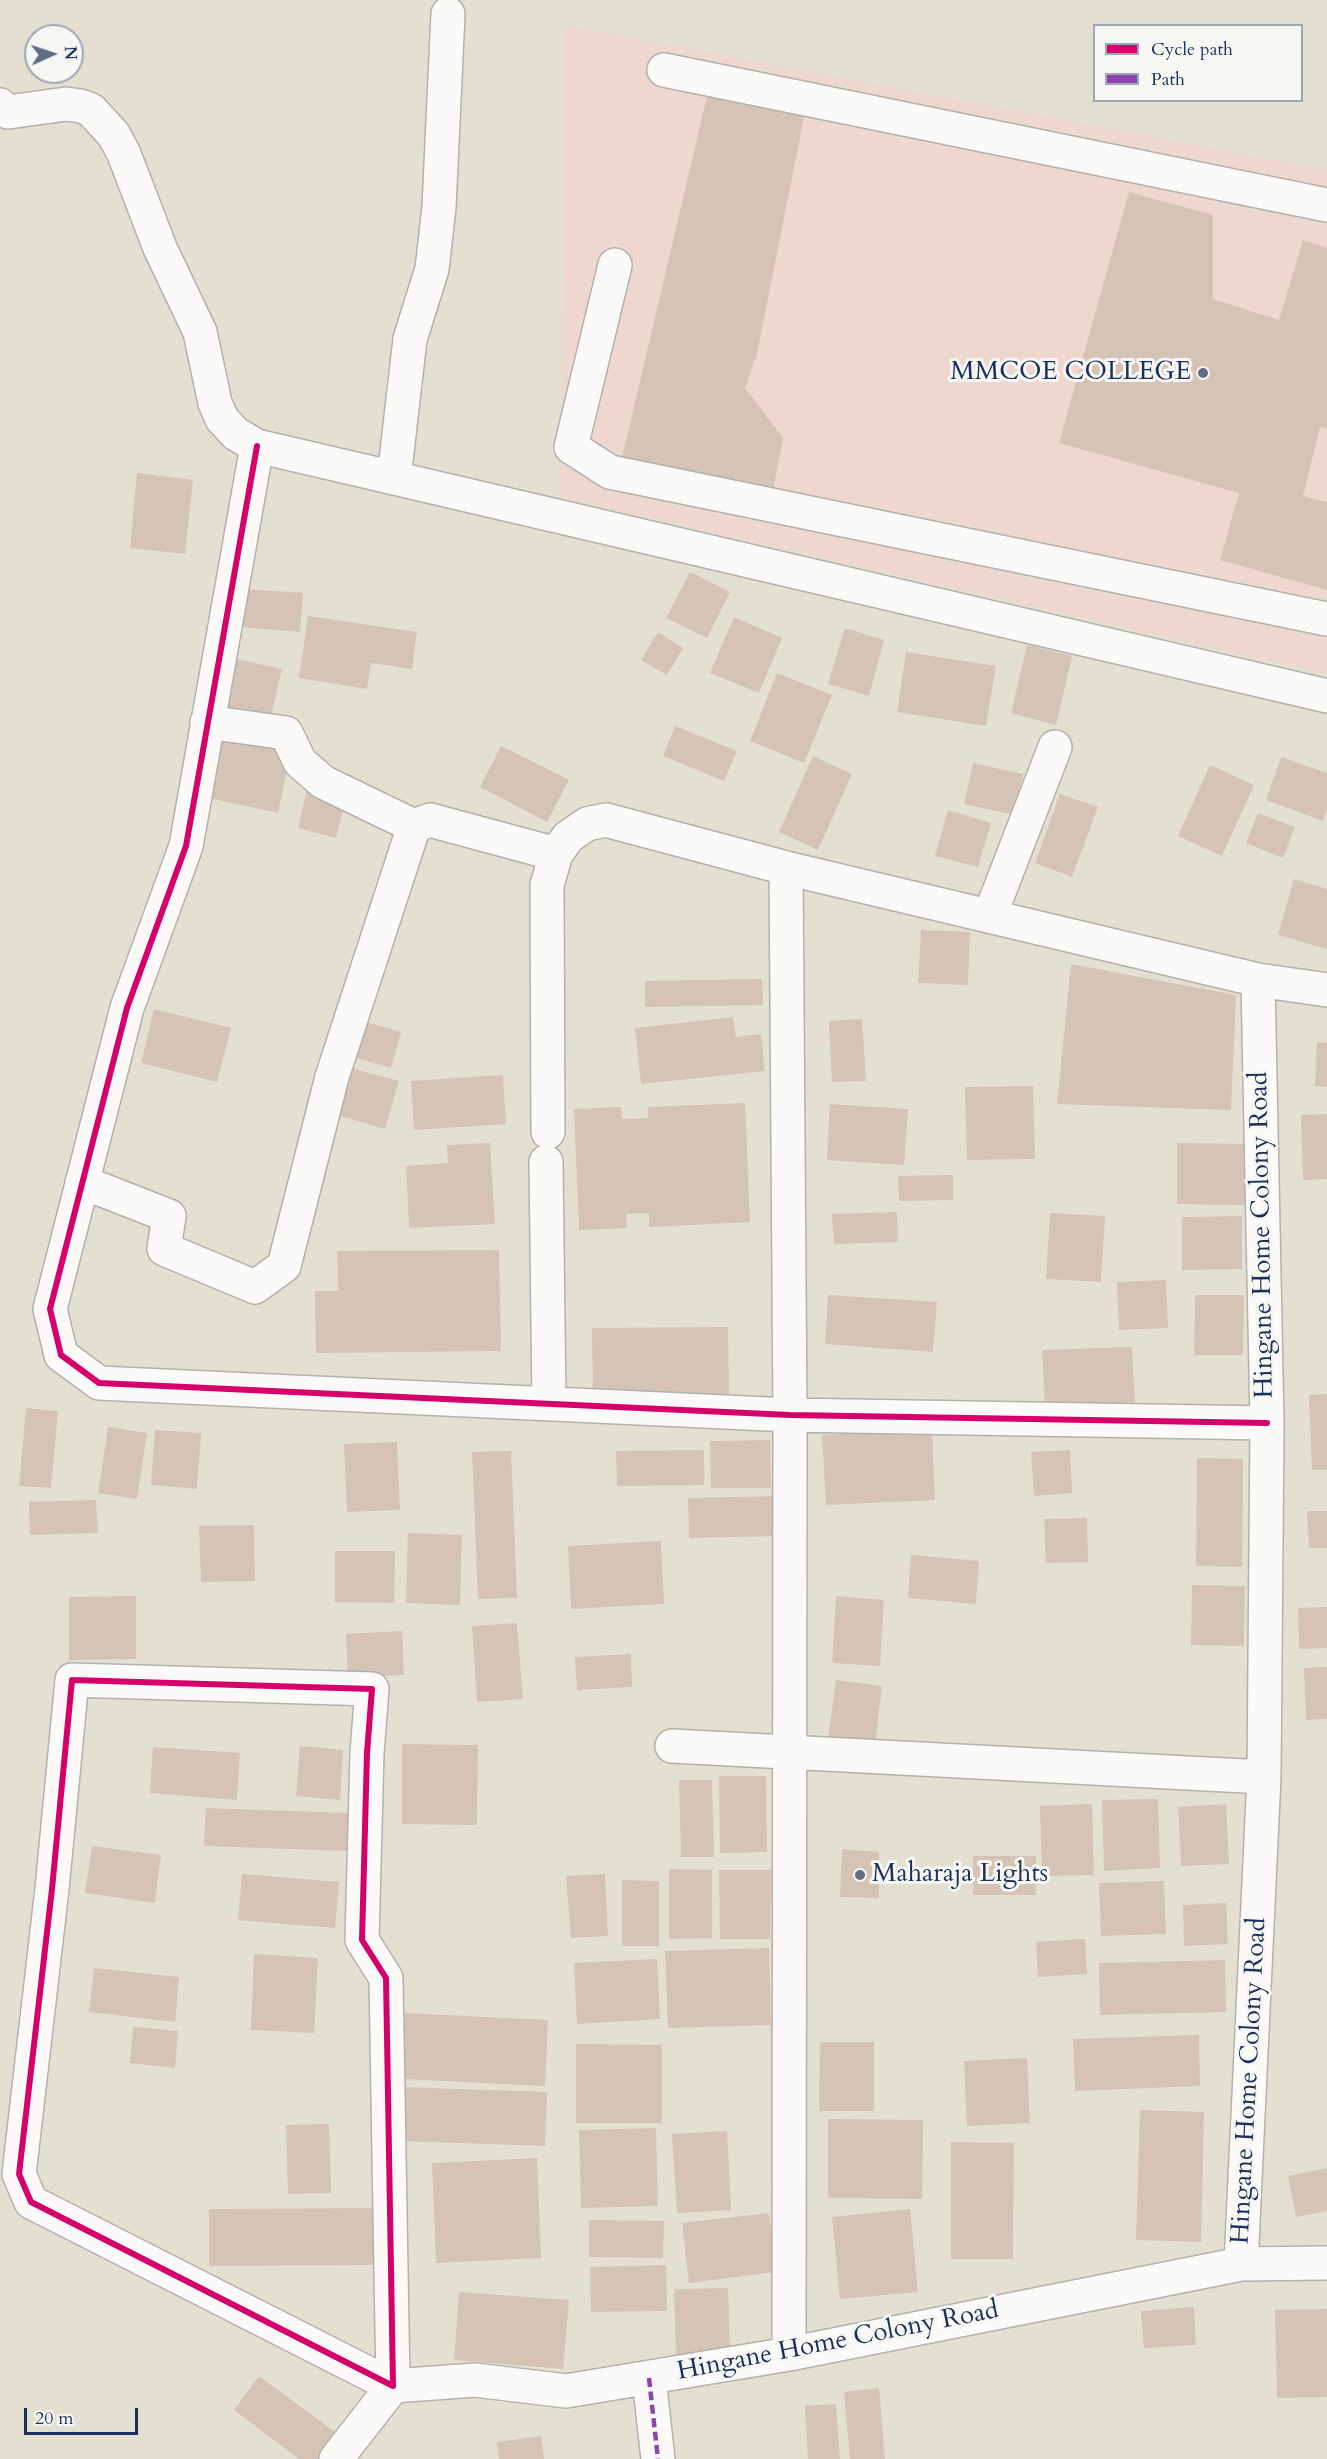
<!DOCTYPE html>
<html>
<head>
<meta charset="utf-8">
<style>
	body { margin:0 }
	#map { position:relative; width:1327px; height:2459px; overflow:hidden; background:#e3e0d1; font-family:Cardo,serif }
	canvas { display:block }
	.legend { position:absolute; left:1093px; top:24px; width:210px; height:78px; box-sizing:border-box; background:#f6f6f2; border:2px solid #9ea6b7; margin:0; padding:8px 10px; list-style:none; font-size:18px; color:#1b2f5e }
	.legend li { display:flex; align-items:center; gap:12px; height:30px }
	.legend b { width:30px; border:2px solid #9ea6b7 }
	.north { position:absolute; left:24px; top:24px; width:60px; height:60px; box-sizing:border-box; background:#f6f6f2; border:2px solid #9ea6b7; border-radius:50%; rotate:87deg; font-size:16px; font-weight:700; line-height:24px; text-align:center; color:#1b2f5e }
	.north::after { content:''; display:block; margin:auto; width:21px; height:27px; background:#616d86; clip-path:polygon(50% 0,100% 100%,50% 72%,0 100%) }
	.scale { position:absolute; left:24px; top:2408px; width:114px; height:27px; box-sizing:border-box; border:3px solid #1b2f5e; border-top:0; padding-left:8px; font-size:18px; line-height:21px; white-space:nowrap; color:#1b2f5e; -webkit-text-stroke:4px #f6f6f2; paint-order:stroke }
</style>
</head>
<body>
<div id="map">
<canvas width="1327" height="2459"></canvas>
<ul class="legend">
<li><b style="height:8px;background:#d6006c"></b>Cycle path</li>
<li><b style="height:8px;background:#8e44ad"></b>Path</li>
</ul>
<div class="north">N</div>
<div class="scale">20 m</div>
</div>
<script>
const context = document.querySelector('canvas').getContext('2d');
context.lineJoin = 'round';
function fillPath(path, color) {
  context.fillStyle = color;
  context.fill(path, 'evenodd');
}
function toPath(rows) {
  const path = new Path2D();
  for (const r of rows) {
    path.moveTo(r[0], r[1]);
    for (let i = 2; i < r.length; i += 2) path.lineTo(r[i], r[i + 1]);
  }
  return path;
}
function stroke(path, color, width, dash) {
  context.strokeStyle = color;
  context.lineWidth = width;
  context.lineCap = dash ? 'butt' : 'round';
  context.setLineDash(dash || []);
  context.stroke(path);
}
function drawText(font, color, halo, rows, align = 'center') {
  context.font = font + ' Cardo,serif';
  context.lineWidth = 6;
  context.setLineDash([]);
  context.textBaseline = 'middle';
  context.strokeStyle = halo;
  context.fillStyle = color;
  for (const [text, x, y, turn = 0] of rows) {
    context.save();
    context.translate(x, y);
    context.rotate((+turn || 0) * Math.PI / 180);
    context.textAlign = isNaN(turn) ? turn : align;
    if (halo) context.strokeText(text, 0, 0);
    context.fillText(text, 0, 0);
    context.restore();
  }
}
fillPath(toPath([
	[565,25,1327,170,1327,674,561,498]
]), '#eed7ce');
fillPath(toPath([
	[708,92,805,112,757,354,745,388,783,438,773,491,622,458],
	[1129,192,1213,215,1213,299,1279,320,1303,240,1327,248,1327,428,1320,427,1303,496,1327,502,1327,590,1220,560,1239,493,1059,443],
	[137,473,193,480,185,554,130,548],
	[690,572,730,592,707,638,666,618],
	[244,589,303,593,300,632,241,627],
	[308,616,417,632,412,669,371,663,367,689,299,678],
	[734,617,782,638,759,693,710,673],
	[845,628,884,640,869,696,828,684],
	[658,632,683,648,667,675,641,660],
	[1027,645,1072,656,1056,725,1011,713],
	[906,652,996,666,986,726,897,712],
	[237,659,282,669,270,720,226,710],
	[777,673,832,695,804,763,750,741],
	[675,726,737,751,724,781,663,756],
	[221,737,291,751,278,813,209,798],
	[501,746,569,780,547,822,480,787],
	[813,756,852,774,818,850,779,832],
	[1281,757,1327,773,1327,809,1323,821,1266,800],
	[973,763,1023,774,1014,815,964,804],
	[1210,765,1254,785,1222,856,1178,836],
	[307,789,346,799,336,838,298,828],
	[1060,794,1098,807,1072,877,1035,863],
	[948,810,991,823,978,867,935,856],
	[1258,813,1295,827,1283,858,1246,843],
	[1294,879,1327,889,1327,949,1278,935],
	[921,930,970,932,968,985,918,983],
	[1071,964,1236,995,1231,1110,1057,1104],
	[762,979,763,1005,645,1007,645,981],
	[154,1009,231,1028,217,1082,141,1063],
	[733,1017,736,1037,761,1034,765,1071,641,1084,635,1028],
	[356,1019,401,1032,391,1068,346,1055],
	[862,1019,866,1081,832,1082,829,1021],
	[1317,1042,1327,1043,1327,1087,1315,1086],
	[340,1065,399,1081,385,1129,326,1112],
	[503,1075,506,1124,414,1130,411,1081],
	[1033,1086,1035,1159,967,1160,965,1087],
	[745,1103,750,1222,649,1227,649,1213,626,1214,627,1228,579,1230,574,1109,621,1107,622,1119,648,1118,648,1107],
	[830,1104,908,1109,904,1165,827,1160],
	[1327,1114,1327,1179,1303,1180,1301,1115],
	[490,1143,495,1224,409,1228,406,1166,448,1163,447,1145],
	[1177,1143,1246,1144,1245,1205,1177,1204],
	[953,1175,953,1200,899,1201,898,1176],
	[897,1212,898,1242,834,1244,832,1214],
	[1050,1213,1105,1216,1101,1282,1046,1279],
	[1242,1216,1242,1269,1182,1270,1182,1217],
	[499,1250,501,1351,316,1353,315,1291,338,1291,337,1251],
	[1166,1280,1168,1328,1119,1330,1117,1282],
	[828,1295,937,1302,933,1352,825,1344],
	[1195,1295,1244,1295,1243,1355,1194,1355],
	[728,1327,729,1398,593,1400,592,1328],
	[1132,1347,1135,1402,1045,1406,1042,1350],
	[1327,1394,1327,1470,1312,1470,1309,1395],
	[26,1408,58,1411,51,1488,19,1486],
	[108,1427,147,1433,137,1499,98,1493],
	[155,1430,201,1433,197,1489,151,1485],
	[932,1430,935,1500,826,1505,822,1435],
	[770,1440,771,1488,711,1488,710,1441],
	[397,1442,400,1510,347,1512,344,1444],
	[704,1450,704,1485,617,1486,616,1451],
	[1070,1450,1072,1493,1034,1496,1031,1452],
	[511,1451,517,1598,478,1599,472,1452],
	[1197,1458,1243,1459,1242,1567,1196,1566],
	[776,1496,777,1536,689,1538,688,1498],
	[96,1500,98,1533,30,1535,29,1502],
	[1307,1511,1327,1511,1327,1548,1309,1548],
	[1087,1518,1088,1562,1046,1563,1044,1519],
	[254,1525,255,1581,201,1582,199,1526],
	[408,1533,462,1535,460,1605,406,1603],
	[661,1541,664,1604,571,1609,568,1546],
	[335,1551,395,1551,394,1603,335,1602],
	[911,1555,979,1561,976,1604,908,1598],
	[1192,1585,1245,1586,1244,1646,1191,1645],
	[136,1596,136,1659,69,1660,69,1597],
	[836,1596,884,1600,880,1666,832,1663],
	[1327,1607,1327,1648,1299,1649,1298,1608],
	[517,1623,523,1699,477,1702,472,1626],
	[402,1631,404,1675,348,1678,346,1634],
	[631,1654,632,1687,577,1690,575,1657],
	[1327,1667,1327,1719,1306,1720,1304,1668],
	[836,1680,882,1686,875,1745,828,1739],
	[402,1744,478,1745,477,1825,402,1824],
	[300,1746,343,1750,340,1800,296,1796],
	[153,1747,240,1753,237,1800,150,1793],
	[719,1776,766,1776,767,1852,720,1853],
	[679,1780,712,1780,714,1857,681,1857],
	[1158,1799,1160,1868,1104,1871,1102,1800],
	[1092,1804,1094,1875,1042,1876,1040,1806],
	[1226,1804,1229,1864,1181,1866,1178,1807],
	[206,1808,349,1813,348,1851,204,1846],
	[92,1846,161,1855,155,1903,85,1893],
	[842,1849,879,1852,879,1898,840,1897],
	[973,1856,1036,1856,1036,1895,973,1895],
	[669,1869,712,1870,712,1938,669,1939],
	[719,1870,771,1870,770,1939,720,1939],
	[242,1874,339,1882,335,1928,238,1920],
	[605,1874,608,1936,571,1938,566,1876],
	[622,1880,659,1881,659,1946,622,1946],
	[1164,1881,1166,1934,1101,1936,1099,1883],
	[1226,1903,1228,1944,1184,1946,1183,1905],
	[1085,1939,1087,1974,1038,1977,1036,1942],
	[769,1948,771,2025,668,2028,665,1951],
	[254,1954,318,1958,314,2033,251,2030],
	[657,1959,660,2019,577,2024,574,1963],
	[1225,1960,1226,2012,1100,2015,1099,1963],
	[94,1968,179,1977,175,2022,89,2012],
	[405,2013,548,2020,545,2086,402,2079],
	[133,2027,178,2031,175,2068,130,2063],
	[1199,2035,1200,2086,1075,2091,1073,2039],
	[820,2042,874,2042,874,2111,819,2111],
	[576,2044,662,2045,662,2123,576,2123],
	[1027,2058,1030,2123,967,2126,964,2061],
	[400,2087,547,2092,545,2146,399,2141],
	[1140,2110,1204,2112,1201,2242,1136,2240],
	[828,2119,923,2120,922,2199,828,2198],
	[329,2124,331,2193,288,2194,286,2125],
	[656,2128,658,2206,581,2208,579,2130],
	[727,2131,731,2210,677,2213,672,2134],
	[951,2142,1014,2143,1013,2259,951,2259],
	[537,2158,541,2258,436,2263,432,2163],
	[1327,2168,1327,2211,1296,2217,1288,2176],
	[373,2208,373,2265,209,2266,209,2209],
	[910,2209,918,2292,840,2299,832,2217],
	[769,2213,776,2272,689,2283,682,2223],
	[589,2220,664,2221,663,2258,589,2257],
	[666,2265,667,2311,591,2312,590,2267],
	[728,2288,730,2352,676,2354,674,2289],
	[459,2292,569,2300,563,2369,454,2360],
	[1194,2307,1196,2345,1144,2348,1141,2311],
	[1327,2309,1327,2397,1277,2398,1275,2310],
	[259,2376,339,2435,321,2459,299,2459,234,2410],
	[879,2388,885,2459,850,2459,844,2392],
	[836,2404,840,2459,808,2459,805,2406],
	[541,2436,544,2459,499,2459,497,2442]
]), '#d5c4b6');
const minor = toPath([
	[664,70,1327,205],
	[0,105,8,112,66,104,81,106,91,110,114,135,124,154,160,248,200,332,215,403,222,419,236,434,257,446,1327,696],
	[615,265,571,447,610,472,1327,619],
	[257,446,186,846,127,1008,50,1309,61,1355,99,1383,790,1415,1267,1423],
	[394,478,410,339,432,269,439,207,448,14],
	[207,722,286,733,300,762,323,782,414,826],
	[786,868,790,1415,789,2354],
	[990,915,1055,747],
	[548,1132,547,885,556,854,568,837,587,824,606,820,786,868,1258,980,1327,990],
	[546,1162,549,1404],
	[82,1182,169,1216,164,1249,255,1287,284,1266,332,1077,414,826,430,820,556,854],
	[72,1680,372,1689,367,1753,362,1940,386,1978,393,2386,31,2202,19,2174,52,1889,72,1680],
	[672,1746,1264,1777],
	[1241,2264,1264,1777,1267,1423,1258,980],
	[649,2378,658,2459],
	[336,2459,393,2386,475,2380,566,2391,789,2354,1241,2264,1327,2263]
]);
stroke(minor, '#b2b1ac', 36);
stroke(minor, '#fbfaf8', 33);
stroke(toPath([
	[649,2378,658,2459]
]), '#8e44ad', 4.5, [9, 4.5]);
stroke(toPath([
	[257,446,186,846,127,1008,50,1309,61,1355,99,1383,790,1415,1267,1423],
	[72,1680,372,1689,367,1753,362,1940,386,1978,393,2386,31,2202,19,2174,52,1889,72,1680]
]), '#d6006c', 6);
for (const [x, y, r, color] of [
	[1203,373,6,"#616d86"],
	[860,1875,6,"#616d86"]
]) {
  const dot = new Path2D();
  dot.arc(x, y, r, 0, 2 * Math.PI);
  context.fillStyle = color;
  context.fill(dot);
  stroke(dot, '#f6f6f2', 2);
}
drawText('26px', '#1b2f5e', '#f6f6f2', [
	["MMCOE COLLEGE",1191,373],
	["Maharaja Lights",872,1875,"left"]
], 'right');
drawText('26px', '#1b2f5e', '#f6f6f2', [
	["Hingane Home Colony Road",1263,1235,-91],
	["Hingane Home Colony Road",1250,2081,-87],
	["Hingane Home Colony Road",838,2342,-11]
]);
</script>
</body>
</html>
